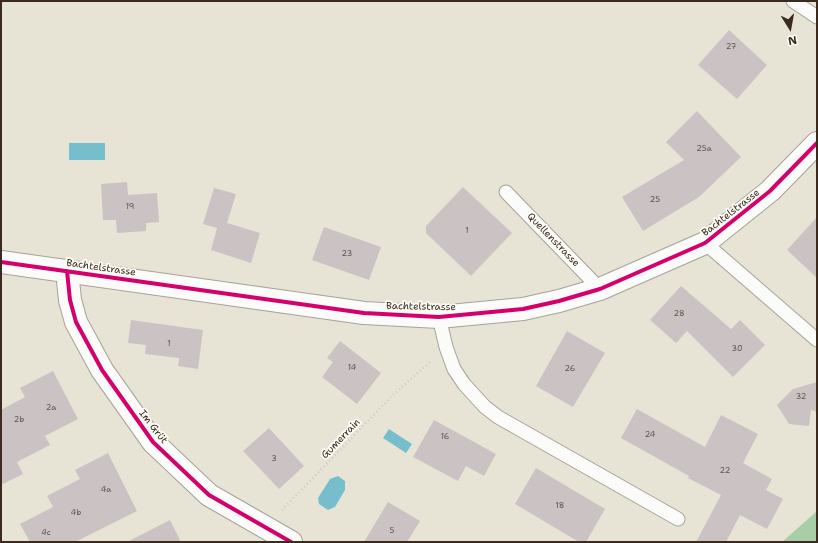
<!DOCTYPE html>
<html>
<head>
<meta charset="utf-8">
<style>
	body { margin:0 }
	#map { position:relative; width:818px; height:543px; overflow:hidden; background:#e7e4d6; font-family:"Shantell Sans",sans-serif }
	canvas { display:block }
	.frame { position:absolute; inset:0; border:2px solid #3b2a1e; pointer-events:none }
	.north { position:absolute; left:770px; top:8px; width:40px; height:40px; -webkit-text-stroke:3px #fdfcf7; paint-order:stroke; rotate:169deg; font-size:11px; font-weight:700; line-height:16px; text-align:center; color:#3b2a1e }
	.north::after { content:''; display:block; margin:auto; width:14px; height:18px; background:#3b2a1e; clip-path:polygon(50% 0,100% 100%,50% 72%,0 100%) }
</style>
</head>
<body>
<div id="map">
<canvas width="818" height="543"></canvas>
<div class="frame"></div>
<div class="north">N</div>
</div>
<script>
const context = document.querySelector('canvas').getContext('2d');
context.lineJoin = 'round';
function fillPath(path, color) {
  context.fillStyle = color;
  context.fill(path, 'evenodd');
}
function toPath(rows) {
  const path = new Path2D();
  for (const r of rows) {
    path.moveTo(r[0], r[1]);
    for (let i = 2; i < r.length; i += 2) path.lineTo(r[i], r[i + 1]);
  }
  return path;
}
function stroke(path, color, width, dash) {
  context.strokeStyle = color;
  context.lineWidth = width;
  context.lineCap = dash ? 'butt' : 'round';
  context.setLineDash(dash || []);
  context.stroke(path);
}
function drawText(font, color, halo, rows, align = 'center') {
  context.font = font + ' "Shantell Sans",sans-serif';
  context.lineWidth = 3.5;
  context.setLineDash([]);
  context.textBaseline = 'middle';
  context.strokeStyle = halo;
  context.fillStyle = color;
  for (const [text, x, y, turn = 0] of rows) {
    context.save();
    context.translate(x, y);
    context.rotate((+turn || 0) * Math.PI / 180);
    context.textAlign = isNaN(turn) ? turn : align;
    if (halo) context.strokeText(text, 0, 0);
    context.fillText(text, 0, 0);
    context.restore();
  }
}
fillPath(toPath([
	[817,511,817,542,782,542]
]), '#a8cea7');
fillPath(toPath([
	[69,143,105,143,105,160,69,160],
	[389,429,412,444,406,453,383,438],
	[338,476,345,481,345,490,335,507,328,510,319,504,318,498,330,479]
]), '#77becc');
fillPath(toPath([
	[729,30,767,65,737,99,698,65],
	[697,111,741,157,699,197,643,231,622,197,684,160,666,142],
	[127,182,128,195,157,193,159,222,146,223,146,231,117,233,116,220,103,220,101,184],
	[463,187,512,233,471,276,426,233,426,226],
	[214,188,236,194,227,223,260,233,251,263,211,250,217,228,203,224],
	[817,217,817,278,787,250],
	[324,227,381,247,369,280,312,260],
	[681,286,731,329,740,320,765,345,733,377,687,331,676,343,650,320],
	[131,320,203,330,198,369,178,366,179,358,145,354,146,345,128,343],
	[567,331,605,353,573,407,536,386],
	[340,341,381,373,357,404,322,377,333,362,327,358],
	[53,371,78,419,45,436,50,445,17,462,23,474,1,485,1,410,25,397,20,388],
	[817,382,817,412,811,410,809,426,789,424,777,405,793,389],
	[637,409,705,447,721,415,758,434,743,463,772,479,766,490,783,499,767,529,740,515,726,542,696,542,721,495,688,478,689,476,621,438],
	[434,420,496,454,484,476,466,466,458,481,413,457],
	[269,428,304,466,279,489,243,451],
	[108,453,137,511,75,542,30,542,20,524,53,507,47,496,80,479,75,470],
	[536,468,605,509,586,542,579,542,515,504],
	[388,502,420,521,407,542,364,542],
	[170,520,181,542,127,542]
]), '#cbc2c3');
const service = toPath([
	[793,1,817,17],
	[506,192,600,289],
	[705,243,817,340],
	[439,317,446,347,454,369,464,384,485,407,498,417,678,519]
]);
const minor = toPath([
	[1,262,364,313,439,317,523,309,559,301,600,289,705,243,770,191,817,143],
	[67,271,70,300,76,322,102,370,153,442,209,495,291,542]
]);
stroke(service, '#a6a298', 15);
stroke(minor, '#a6a298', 24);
stroke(toPath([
	[282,510,392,396,431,361]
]), '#cbc9c5', 2.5, [1, 3]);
stroke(service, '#fbfbf9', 13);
stroke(minor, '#fbfbf9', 22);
stroke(toPath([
	[1,262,364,313,439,317,523,309,559,301,600,289,705,243,770,191,817,143],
	[67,271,70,300,76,322,102,370,153,442,209,495,291,542]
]), '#d6006c', 4);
drawText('8px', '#5f5047', null, [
	["27",731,47],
	["25a",704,149],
	["25",655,200],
	["19",130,207],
	["1",467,231],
	["23",347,254],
	["28",679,314],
	["1",169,344],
	["30",737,349],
	["14",352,368],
	["26",570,369],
	["32",801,397],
	["2a",51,408],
	["2b",19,420],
	["24",650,435],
	["16",445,437],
	["3",274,459],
	["22",725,471],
	["4a",106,490],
	["18",560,506],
	["4b",76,513],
	["5",392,531],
	["4c",46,533]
]);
drawText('10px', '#3b2a1e', '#fdfcf7', [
	["Bachtelstrasse",731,213,-38],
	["Quellenstrasse",553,240,46],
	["Bachtelstrasse",101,268,8],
	["Bachtelstrasse",421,307,1],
	["Im Grüt",153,427,52],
	["Gumerrain",341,439,-46]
]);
</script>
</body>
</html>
